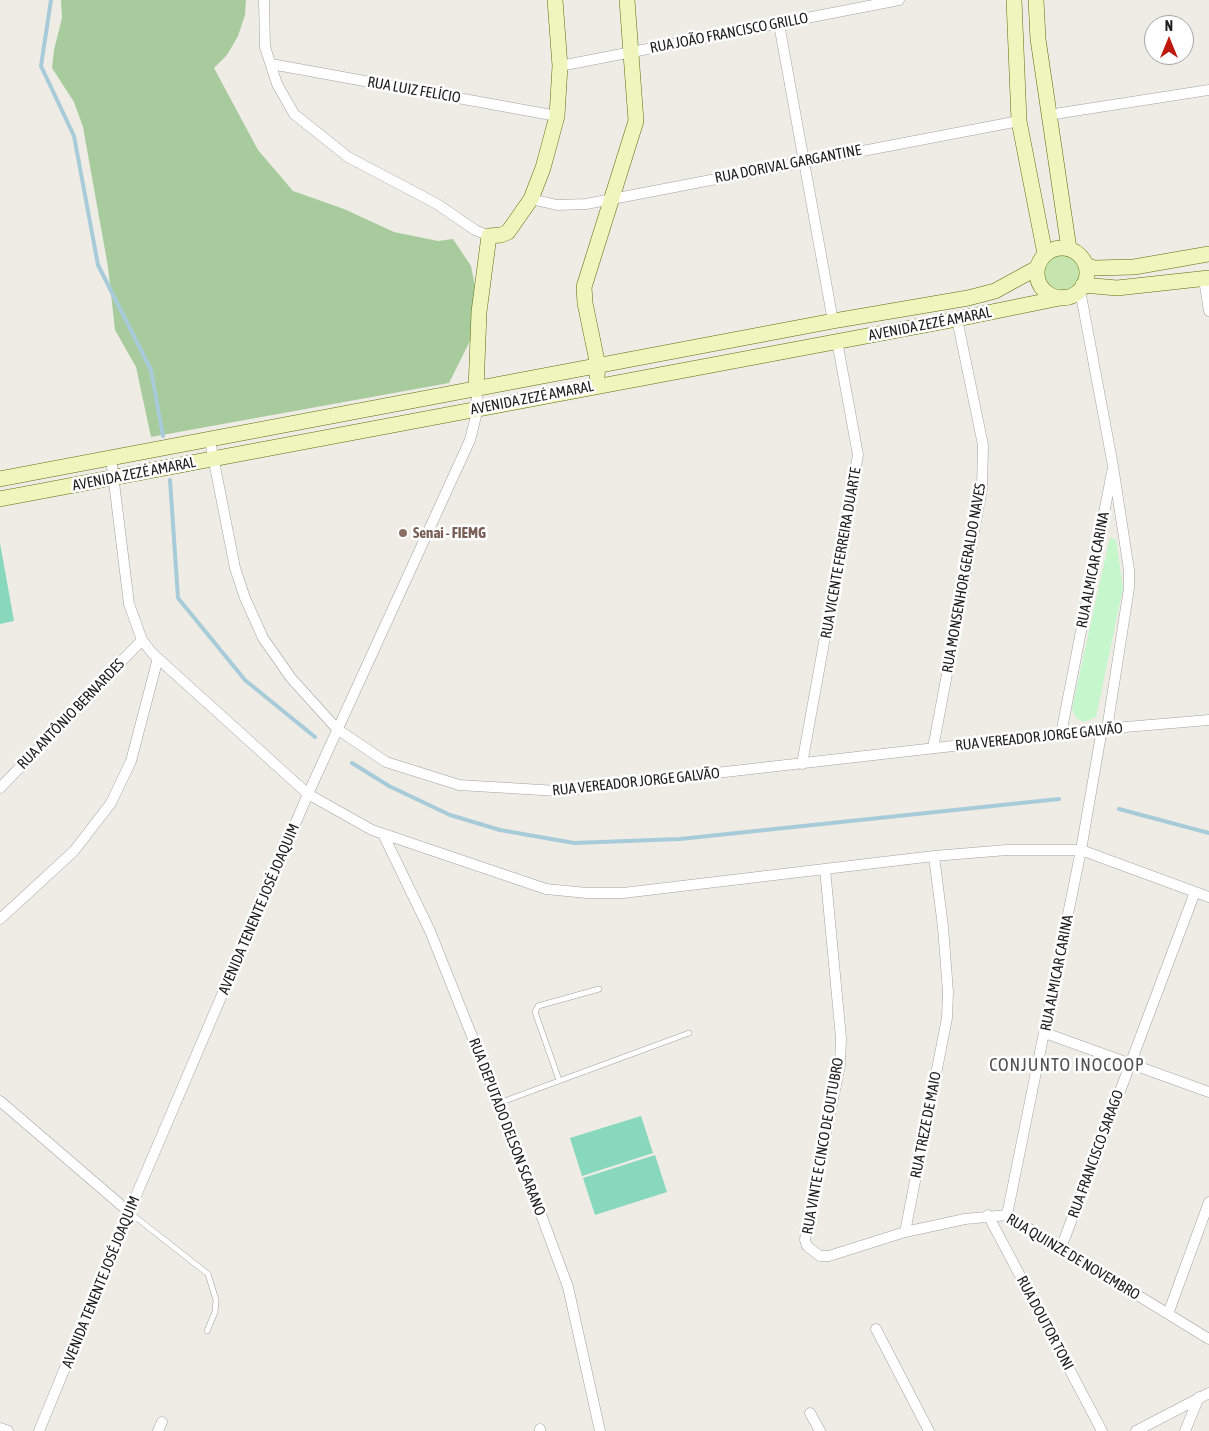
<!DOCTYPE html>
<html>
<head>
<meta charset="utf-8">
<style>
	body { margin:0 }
	#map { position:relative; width:1209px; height:1431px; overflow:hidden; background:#eeece5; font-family:"Asap Condensed",sans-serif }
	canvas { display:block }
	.north { position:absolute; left:1144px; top:15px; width:50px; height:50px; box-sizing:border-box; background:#fff; border:1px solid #a5a5a5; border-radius:50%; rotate:0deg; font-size:14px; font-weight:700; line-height:20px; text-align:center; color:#1e1e1e }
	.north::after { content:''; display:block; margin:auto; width:18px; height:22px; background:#bf180d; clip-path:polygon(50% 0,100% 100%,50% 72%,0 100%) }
</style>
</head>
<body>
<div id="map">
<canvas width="1209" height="1431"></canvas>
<div class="north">N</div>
</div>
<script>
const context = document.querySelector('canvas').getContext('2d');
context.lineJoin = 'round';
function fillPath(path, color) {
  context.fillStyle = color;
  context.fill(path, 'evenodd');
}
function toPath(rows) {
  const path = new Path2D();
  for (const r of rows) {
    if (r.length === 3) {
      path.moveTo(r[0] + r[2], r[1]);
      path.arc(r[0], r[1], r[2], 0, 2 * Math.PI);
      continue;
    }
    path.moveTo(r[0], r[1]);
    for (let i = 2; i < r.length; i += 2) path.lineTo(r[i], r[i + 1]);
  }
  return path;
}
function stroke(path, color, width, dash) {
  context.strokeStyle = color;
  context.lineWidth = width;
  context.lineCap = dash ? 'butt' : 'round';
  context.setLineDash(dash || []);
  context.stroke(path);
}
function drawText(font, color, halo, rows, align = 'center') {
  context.font = font + ' "Asap Condensed",sans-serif';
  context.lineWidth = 5;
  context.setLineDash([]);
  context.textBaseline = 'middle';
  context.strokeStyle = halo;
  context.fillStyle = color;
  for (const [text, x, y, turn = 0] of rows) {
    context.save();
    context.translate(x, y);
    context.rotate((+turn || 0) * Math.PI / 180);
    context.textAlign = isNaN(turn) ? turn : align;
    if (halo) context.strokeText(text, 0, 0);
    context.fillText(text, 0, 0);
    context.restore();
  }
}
fillPath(toPath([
	[1062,272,22]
]), '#c6e5ae');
fillPath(toPath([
	[61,0,246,0,245,15,238,36,227,55,214,68,258,150,293,191,344,209,394,232,438,241,453,239,471,266,476,292,475,331,449,383,151,437,136,367,115,330,108,267,83,127,74,102,52,68,54,50,62,18]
]), '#a7cb9c');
fillPath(toPath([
	[1110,537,1116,540,1123,588,1096,717,1084,722,1076,718,1072,708]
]), '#c5f6cc');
fillPath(toPath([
	[0,543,14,621,0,624],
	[641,1116,653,1153,582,1176,570,1138],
	[655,1155,667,1192,595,1215,583,1178]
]), '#88d8be');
stroke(toPath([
	[51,0,41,66,74,136,98,265,151,370,163,436],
	[170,480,178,598,245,680,315,737],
	[352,763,389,786,450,815,500,830,574,843,680,839,1059,799],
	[1119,809,1209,833]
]), '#a8cbd9', 4);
const lane = toPath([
	[559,1080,535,1012,538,1006,599,989],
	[499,1103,689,1033],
	[129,1212,208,1274,216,1300,215,1312,207,1331]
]);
const street = toPath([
	[264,0,265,47,277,84,294,114,348,157,437,204,475,230,489,236],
	[779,24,833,321],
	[271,64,557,116],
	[560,66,899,0],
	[1048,115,1209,90],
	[531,199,557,205,586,204,1019,121],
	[1204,279,1209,311],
	[1080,290,1113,466,1129,570,1129,588,1107,729],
	[210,441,235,568,245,598,263,638,291,678,337,729,386,762,459,785,558,791,1102,729,1209,720],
	[111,458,129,604,142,640,152,653,308,794,372,830,546,889,587,893,623,893,934,856,1007,850,1081,850,1209,897],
	[1061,734,1112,472],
	[933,748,982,489,983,445,957,319],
	[802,764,858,455,837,341],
	[0,788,142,640],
	[383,834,430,931,511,1134,568,1287,600,1431],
	[825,869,841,1038,840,1065,807,1226,805,1240,807,1246,820,1256,829,1256,905,1232,965,1219,1007,1215,1209,1339],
	[0,919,74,851,111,803,131,761,158,658],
	[1045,1033,1209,1092],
	[0,1101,129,1212],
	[988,1215,1102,1431],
	[1007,1215,1081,850,1102,729],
	[905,1232,947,1018,948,992,943,927,934,856],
	[1061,1248,1195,892],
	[1168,1314,1209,1202],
	[876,1329,929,1431],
	[810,1413,820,1431],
	[0,1428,8,1431],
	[540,1429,540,1431],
	[39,1431,129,1212,308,794,470,440,478,408,476,390],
	[158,1431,162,1422],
	[1136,1431,1209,1393],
	[1185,1431,1199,1397]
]);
const secondary = toPath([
	[1014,0,1019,121,1045,254],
	[1036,0,1038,39,1069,249],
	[1062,273,25],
	[1086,265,1094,268,1134,267,1209,254],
	[1083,285,1117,288,1209,278],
	[597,376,598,366,585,303,584,287,636,121,627,0],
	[476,390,479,312,489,236,501,235,508,232,531,199,543,168,557,116,560,66,555,0],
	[0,479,833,321,968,298,995,291,1037,268],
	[0,499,957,319,1065,297]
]);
stroke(lane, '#a2a2a2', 6);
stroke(street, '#a2a2a2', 11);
stroke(secondary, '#5e6e0c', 16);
stroke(lane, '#fff', 5);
stroke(street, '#fff', 10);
stroke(secondary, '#eff5bc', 15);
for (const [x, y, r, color] of [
	[403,533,5,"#8d6e63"]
]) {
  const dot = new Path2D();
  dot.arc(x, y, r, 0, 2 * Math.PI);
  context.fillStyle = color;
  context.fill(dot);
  stroke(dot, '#fff', 2);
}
drawText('15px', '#1e1e1e', '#fff', [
	["RUA JOÃO FRANCISCO GRILLO",729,33,-11],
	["RUA LUIZ FELÍCIO",414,90,10],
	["RUA DORIVAL GARGANTINE",788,164,-11],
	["AVENIDA ZEZÉ AMARAL",930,324,-11],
	["AVENIDA ZEZÉ AMARAL",532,398,-11],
	["AVENIDA ZEZÉ AMARAL",134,474,-11],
	["RUA VICENTE FERREIRA DUARTE",841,553,-80],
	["RUA ALMICAR CARINA",1093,570,-79],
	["RUA MONSENHOR GERALDO NAVES",964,578,-80],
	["RUA ANTÔNIO BERNARDES",71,714,-46],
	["RUA VEREADOR JORGE GALVÃO",1039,737,-6],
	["RUA VEREADOR JORGE GALVÃO",636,782,-6],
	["AVENIDA TENENTE JOSÉ JOAQUIM",259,909,-67],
	["RUA ALMICAR CARINA",1057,973,-79],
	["RUA TREZE DE MAIO",926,1125,-79],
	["RUA DEPUTADO DELSON SCARANO",507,1127,69],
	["RUA VINTE E CINCO DE OUTUBRO",823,1146,-80],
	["RUA FRANCISCO SARAGO",1096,1154,-70],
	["RUA QUINZE DE NOVEMBRO",1073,1257,31],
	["AVENIDA TENENTE JOSÉ JOAQUIM",101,1282,-68],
	["RUA DOUTOR TONI",1045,1323,62]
]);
drawText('bold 15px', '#785e54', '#fff', [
	["Senai - FIEMG",413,533]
], 'left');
context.letterSpacing = '1px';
drawText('18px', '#515151', '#fff', [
	["CONJUNTO INOCOOP",1067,1065]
]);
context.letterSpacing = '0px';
</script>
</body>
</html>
